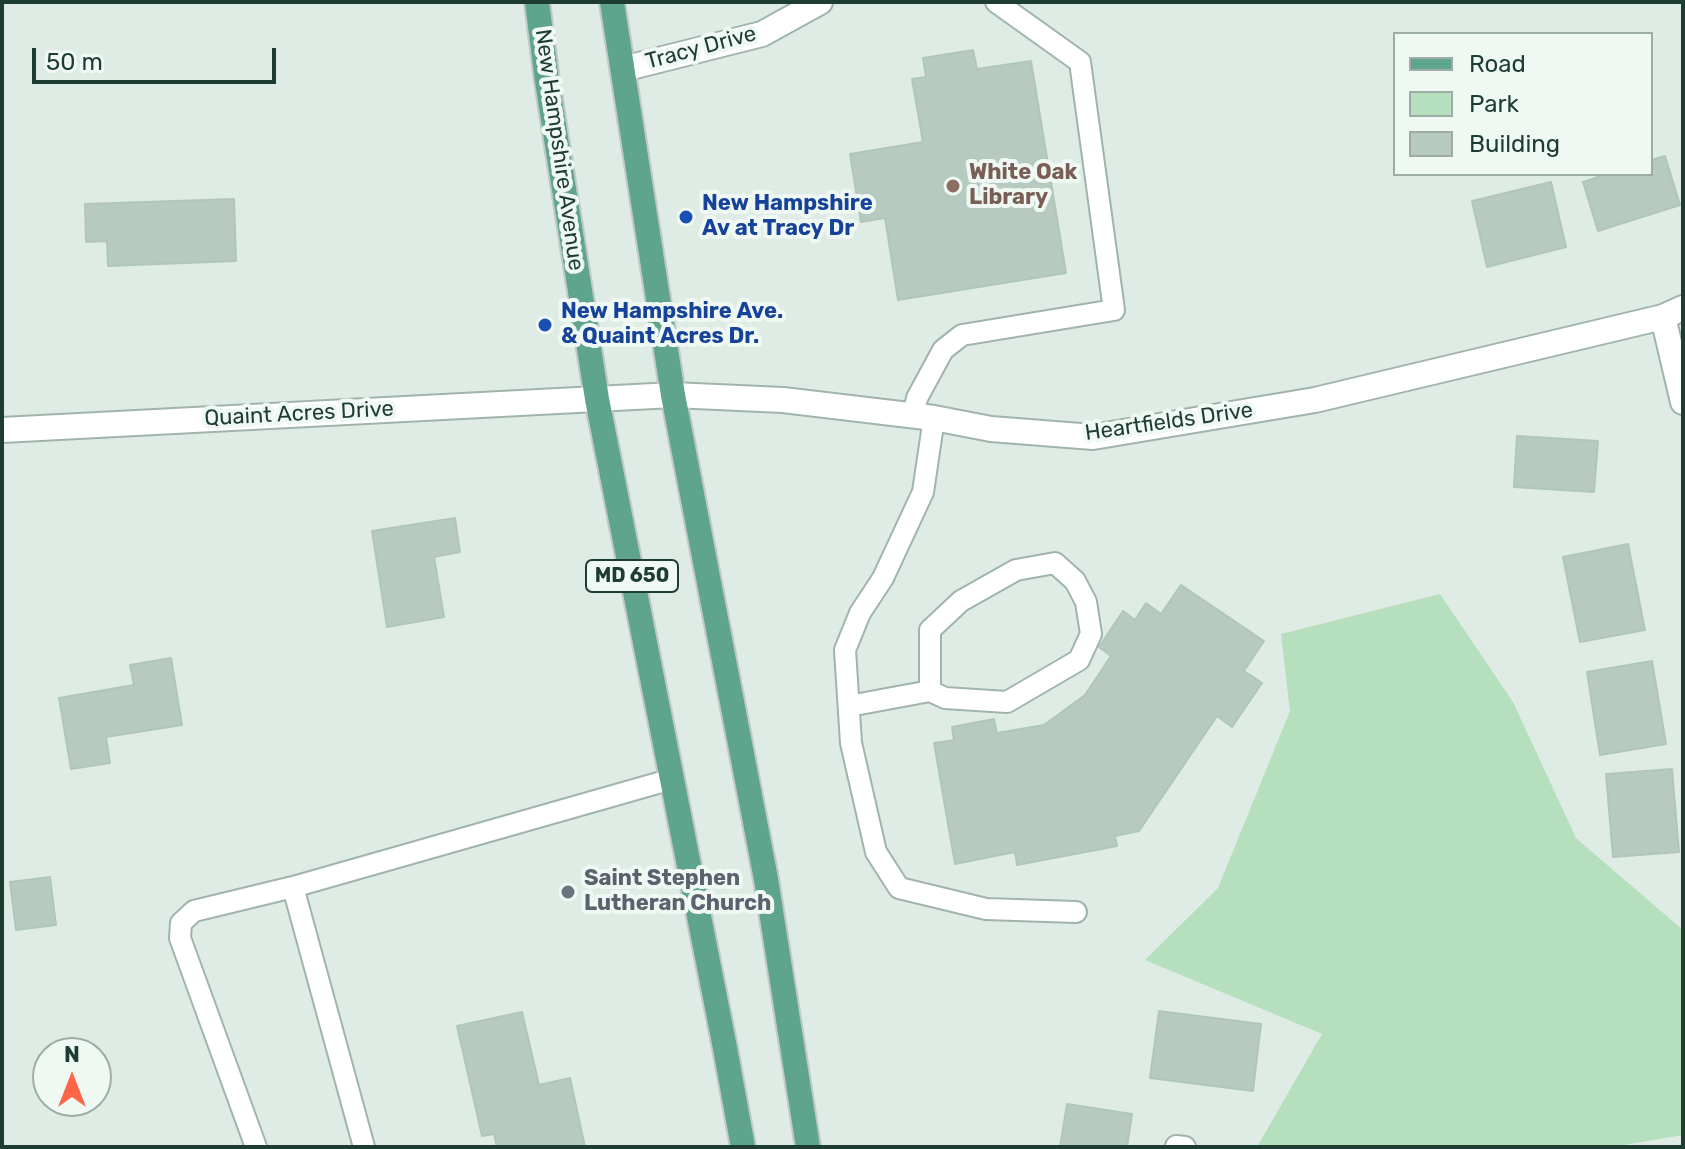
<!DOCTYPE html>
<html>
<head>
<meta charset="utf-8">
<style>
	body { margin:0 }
	#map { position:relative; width:1685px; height:1149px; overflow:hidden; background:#dfece5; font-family:Rubik,sans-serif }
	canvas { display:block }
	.frame { position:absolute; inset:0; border:4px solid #1e3d32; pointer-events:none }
	.legend { position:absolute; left:1393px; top:32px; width:260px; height:144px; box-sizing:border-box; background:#f0f8f3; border:2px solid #9cada6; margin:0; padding:10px 14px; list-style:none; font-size:24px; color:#1e3d32 }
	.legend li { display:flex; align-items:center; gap:16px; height:40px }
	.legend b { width:40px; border:2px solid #9cada6 }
	.north { position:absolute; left:32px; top:1037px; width:80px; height:80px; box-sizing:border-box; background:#f0f8f3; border:2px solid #9cada6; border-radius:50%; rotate:0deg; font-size:22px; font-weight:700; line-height:32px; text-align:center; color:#1e3d32 }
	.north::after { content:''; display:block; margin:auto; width:28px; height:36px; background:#fe664a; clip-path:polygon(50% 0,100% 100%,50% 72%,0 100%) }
	.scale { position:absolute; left:32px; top:48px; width:244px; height:36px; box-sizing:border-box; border:4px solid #1e3d32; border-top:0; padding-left:10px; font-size:24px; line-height:28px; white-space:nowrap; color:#1e3d32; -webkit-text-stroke:6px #f0f8f3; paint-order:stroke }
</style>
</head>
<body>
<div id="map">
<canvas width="1685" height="1149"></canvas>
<div class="frame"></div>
<ul class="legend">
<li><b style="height:10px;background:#5fa58d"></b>Road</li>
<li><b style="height:22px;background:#b5dfbd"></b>Park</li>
<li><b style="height:22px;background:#b7cac0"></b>Building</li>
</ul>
<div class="north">N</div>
<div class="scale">50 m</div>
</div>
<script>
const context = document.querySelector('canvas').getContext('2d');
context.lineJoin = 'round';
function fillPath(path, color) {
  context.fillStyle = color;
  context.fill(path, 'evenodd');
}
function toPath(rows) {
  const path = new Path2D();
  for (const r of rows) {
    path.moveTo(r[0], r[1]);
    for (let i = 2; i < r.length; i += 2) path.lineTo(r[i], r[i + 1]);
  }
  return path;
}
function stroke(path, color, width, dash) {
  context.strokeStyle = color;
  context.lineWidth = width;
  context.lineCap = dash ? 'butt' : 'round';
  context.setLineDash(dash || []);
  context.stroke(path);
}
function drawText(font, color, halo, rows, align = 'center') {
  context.font = font + ' Rubik,sans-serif';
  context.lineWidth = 8;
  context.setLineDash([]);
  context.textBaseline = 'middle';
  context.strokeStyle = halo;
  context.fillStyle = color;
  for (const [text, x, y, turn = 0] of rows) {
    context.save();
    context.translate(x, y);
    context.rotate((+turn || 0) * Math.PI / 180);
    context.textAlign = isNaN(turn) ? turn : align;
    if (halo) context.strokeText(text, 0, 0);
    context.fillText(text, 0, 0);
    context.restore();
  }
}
fillPath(toPath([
	[1440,594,1513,702,1576,838,1683,930,1683,1135,1612,1147,1257,1147,1322,1034,1145,960,1218,888,1290,711,1281,634]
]), '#b5dfbd');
const building = toPath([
	[973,50,977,69,1031,61,1066,273,898,300,885,218,861,222,850,154,923,142,912,79,926,77,923,58,973,50],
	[1665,156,1680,205,1598,231,1583,182,1607,174,1651,174,1651,160,1665,156],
	[1551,182,1566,247,1487,267,1472,201,1551,182],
	[234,199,236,261,108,266,107,241,86,242,85,204,234,199],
	[1517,436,1598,441,1594,492,1514,487,1517,436],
	[455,518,460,552,434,557,444,617,387,627,372,531,455,518],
	[1628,544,1645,630,1580,642,1563,557,1628,544],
	[1181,585,1264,641,1244,671,1262,683,1232,727,1217,716,1139,831,1115,836,1117,846,1017,865,1015,852,955,864,934,743,954,740,952,727,994,719,997,733,1044,725,1085,695,1111,656,1099,647,1123,611,1135,620,1146,603,1161,614,1181,585],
	[171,658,182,725,106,737,110,763,71,769,59,698,134,685,130,665,171,658],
	[1652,661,1666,744,1600,755,1587,672,1652,661],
	[1672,769,1679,852,1613,857,1606,774,1672,769],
	[50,877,56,925,16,930,10,882,50,877],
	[1159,1011,1261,1024,1253,1091,1150,1078,1159,1011],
	[522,1012,539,1085,570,1078,585,1147,497,1147,494,1134,482,1136,457,1026,522,1012],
	[1067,1104,1132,1114,1127,1147,1060,1147,1067,1104]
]);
fillPath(building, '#b7cac0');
stroke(building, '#b1c6bb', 2);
const lane = toPath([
	[913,416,917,398,943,350,962,335,1114,310,1080,62,996,2],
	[934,418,923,492,883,578,860,613,845,650,851,743,876,852,899,888,986,909,1076,912],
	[849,706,930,691,930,630,961,601,1016,570,1055,563,1075,581,1086,602,1091,634,1079,660,1007,702,945,698,930,691],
	[293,887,364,1147],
	[1176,1146,1185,1147],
	[256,1147,180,938,181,923,194,911,293,887,672,779]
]);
const street = toPath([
	[623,69,762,34,820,2],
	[1663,317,1683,402],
	[2,430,673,395,783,400,934,418,991,429,1093,437,1315,400,1663,317,1683,308]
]);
const primary = toPath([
	[537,2,547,81,597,399,725,1048,743,1147],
	[612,2,673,395,766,879,808,1147]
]);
stroke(lane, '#a1b4ac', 24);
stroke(street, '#a1b4ac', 28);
stroke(primary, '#c0c9c6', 28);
stroke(lane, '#fff', 20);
stroke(street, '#fff', 24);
stroke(primary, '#5fa58d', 24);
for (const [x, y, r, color] of [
	[953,186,8,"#8d6e63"],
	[686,217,8,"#1a4fb4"],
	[545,325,8,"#1a4fb4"],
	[568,892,8,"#6b7280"]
]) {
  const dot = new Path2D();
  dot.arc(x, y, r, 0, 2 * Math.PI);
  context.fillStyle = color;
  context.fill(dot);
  stroke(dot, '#f0f8f3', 3);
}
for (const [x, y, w] of [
	[632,576,92]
]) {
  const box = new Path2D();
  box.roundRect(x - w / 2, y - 16, w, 32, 6);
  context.fillStyle = '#f0f8f3';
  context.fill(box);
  stroke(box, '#1e3d32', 2);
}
drawText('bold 20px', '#1e3d32', null, [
	["MD 650",632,576]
]);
drawText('22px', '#1e3d32', '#f0f8f3', [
	["Tracy Drive",701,48,-15],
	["New Hampshire Avenue",559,150,82],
	["Quaint Acres Drive",299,414,-3],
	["Heartfields Drive",1169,422,-8]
]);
drawText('bold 22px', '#785e54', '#f0f8f3', [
	["White Oak",969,173],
	["Library",969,198]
], 'left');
drawText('bold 22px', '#164399', '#f0f8f3', [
	["New Hampshire",702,204],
	["Av at Tracy Dr",702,229],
	["New Hampshire Ave.",561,312],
	["& Quaint Acres Dr.",561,337]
], 'left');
drawText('bold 22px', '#5b616d', '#f0f8f3', [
	["Saint Stephen",584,879],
	["Lutheran Church",584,904]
], 'left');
</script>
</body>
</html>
